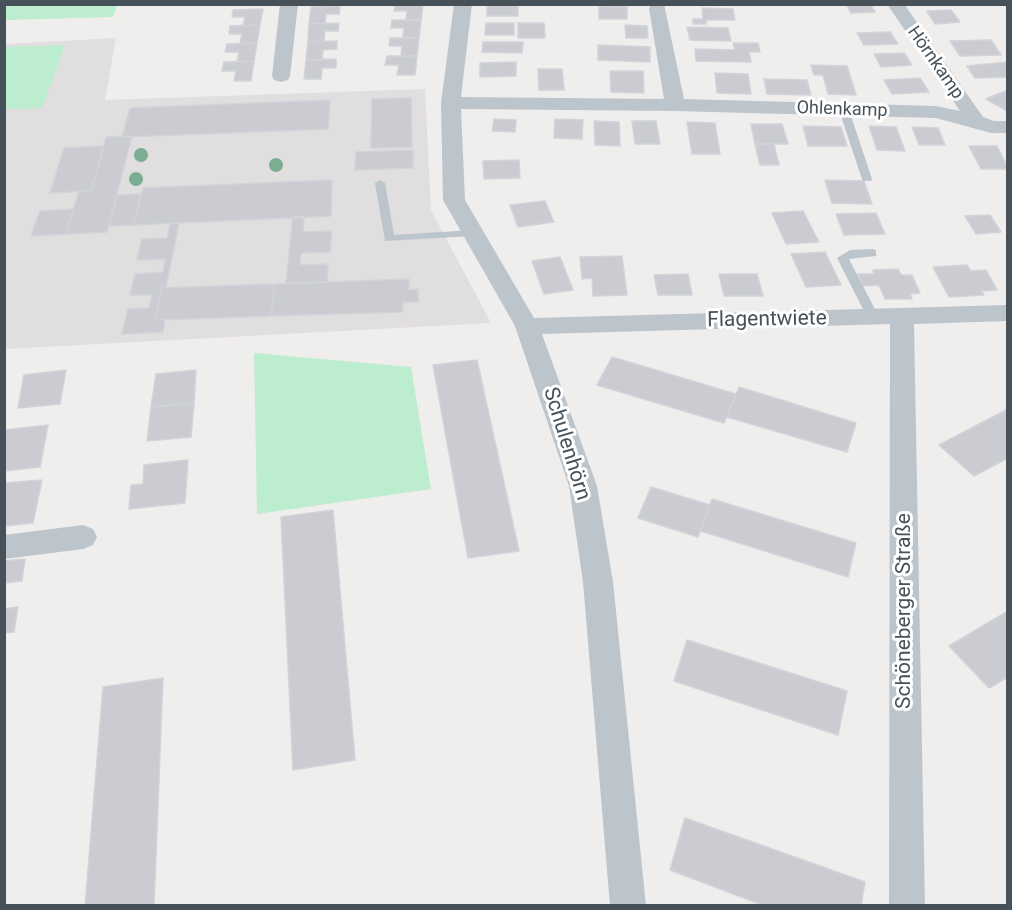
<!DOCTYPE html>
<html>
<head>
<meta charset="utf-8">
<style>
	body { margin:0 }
	#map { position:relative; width:1012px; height:910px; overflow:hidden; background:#f0eded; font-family:Roboto,sans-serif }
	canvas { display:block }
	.frame { position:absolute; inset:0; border:6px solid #46515a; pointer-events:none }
</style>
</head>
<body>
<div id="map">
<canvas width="1012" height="910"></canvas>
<div class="frame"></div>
</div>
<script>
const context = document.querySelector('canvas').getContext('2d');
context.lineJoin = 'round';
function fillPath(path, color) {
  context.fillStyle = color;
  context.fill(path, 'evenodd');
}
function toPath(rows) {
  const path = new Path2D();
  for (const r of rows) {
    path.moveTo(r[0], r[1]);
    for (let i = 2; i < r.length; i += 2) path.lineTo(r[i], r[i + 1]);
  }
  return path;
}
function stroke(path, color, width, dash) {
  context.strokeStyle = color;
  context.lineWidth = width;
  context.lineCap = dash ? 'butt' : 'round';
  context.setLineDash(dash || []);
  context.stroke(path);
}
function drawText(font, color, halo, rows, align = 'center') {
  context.font = font + ' Roboto,sans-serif';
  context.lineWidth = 6;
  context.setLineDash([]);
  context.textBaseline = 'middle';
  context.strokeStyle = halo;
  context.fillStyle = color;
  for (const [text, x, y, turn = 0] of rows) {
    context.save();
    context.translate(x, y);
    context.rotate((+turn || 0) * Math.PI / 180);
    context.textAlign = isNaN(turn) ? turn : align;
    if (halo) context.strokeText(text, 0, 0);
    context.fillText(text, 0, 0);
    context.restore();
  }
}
fillPath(toPath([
	[116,38,105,100,425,89,431,210,491,323,5,349,5,44]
]), '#e1dedf');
fillPath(toPath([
	[4,5,5,4,117,5,113,17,5,20],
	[65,45,42,108,5,109,6,47],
	[254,353,411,367,431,489,257,514]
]), '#bcedce');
const building = toPath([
	[395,4,423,4,421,20,406,20,407,11,394,11,395,4],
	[846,4,870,4,875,12,851,13,846,4],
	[340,6,339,14,326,14,325,23,309,24,311,7,340,6],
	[487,6,518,6,518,16,487,16,487,6],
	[599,6,627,7,627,19,599,19,599,6],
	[702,8,733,9,735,20,706,20,706,24,693,24,693,19,703,19,702,8],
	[263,9,260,25,243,26,245,17,232,17,233,10,263,9],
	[951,10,960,22,935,24,927,11,951,10],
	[392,20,421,20,419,38,403,38,404,28,391,28,392,20],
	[339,23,338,31,325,31,324,41,308,42,309,24,339,23],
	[486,23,514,23,514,35,485,35,486,23],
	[518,23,544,23,545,38,518,38,518,23],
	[260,25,257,43,240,44,242,34,229,34,230,26,260,25],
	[625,25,647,26,648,38,626,38,625,25],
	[687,27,728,28,731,41,690,40,687,27],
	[890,32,898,44,864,45,857,33,890,32],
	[390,38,419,38,417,56,401,56,402,46,389,46,390,38],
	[991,40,1001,55,960,56,950,41,991,40],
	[337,41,337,49,323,50,322,60,306,60,308,42,337,41],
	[483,42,523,42,522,53,482,52,483,42],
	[257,43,254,61,237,62,239,52,225,52,227,44,257,43],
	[733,43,758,43,760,52,749,52,751,62,696,61,695,49,735,50,733,43],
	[598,45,650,47,650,62,598,60,598,45],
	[904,53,912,65,881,67,874,54,904,53],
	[387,56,417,56,415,75,397,75,399,65,385,65,387,56],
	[336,59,336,68,322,68,321,79,304,79,306,60,336,59],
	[254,61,251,81,234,81,236,71,222,71,224,62,254,61],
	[516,62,516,76,480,77,480,63,516,62],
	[1008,62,1008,77,975,78,967,66,1008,62],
	[811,65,847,66,856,95,828,94,823,75,814,75,811,65],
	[538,69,562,69,564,90,539,90,538,69],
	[610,71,643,71,644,93,611,92,610,71],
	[715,73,748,74,751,94,717,93,715,73],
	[920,78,929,92,892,94,884,80,920,78],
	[764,79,807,80,811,95,767,94,764,79],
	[1008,90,1007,111,986,99,1008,90],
	[411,98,412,147,371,148,372,99,411,98],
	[330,100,328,129,122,137,130,108,330,100],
	[494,119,516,120,515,132,492,131,494,119],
	[555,119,583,120,582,139,554,138,555,119],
	[594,121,619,122,620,146,595,145,594,121],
	[632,121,656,121,660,144,635,144,632,121],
	[687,122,715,123,720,154,692,154,687,122],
	[751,124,782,124,788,144,755,144,751,124],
	[803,126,841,127,847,146,808,146,803,126],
	[869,126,896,127,905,151,877,150,869,126],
	[912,127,938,128,945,145,919,145,912,127],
	[132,136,107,232,66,234,79,191,91,191,106,137,132,136],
	[755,144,774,144,779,165,760,165,755,144],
	[104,146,91,191,50,193,64,148,104,146],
	[969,146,997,146,1008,169,981,169,969,146],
	[413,150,413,168,355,170,356,152,413,150],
	[519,160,520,178,484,179,483,161,519,160],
	[332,180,331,216,133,225,143,188,332,180],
	[825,180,864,181,872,204,832,203,825,180],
	[141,194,133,225,109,226,117,195,141,194],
	[545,201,554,222,518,227,510,205,545,201],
	[74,209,66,234,31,236,40,211,74,209],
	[803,211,819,242,786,244,772,213,803,211],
	[876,213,885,234,844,235,836,214,876,213],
	[990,215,1001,232,976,234,965,216,990,215],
	[293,217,304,217,303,232,332,231,330,252,301,253,300,265,328,264,327,282,286,283,293,217],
	[179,223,166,287,162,288,155,320,165,319,163,332,122,334,128,309,149,308,152,295,130,295,135,274,163,272,165,259,137,260,142,239,167,238,170,224,179,223],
	[825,252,841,285,806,287,791,254,825,252],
	[622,256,627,295,593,296,592,278,582,279,580,257,622,256],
	[560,257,573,290,544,294,532,261,560,257],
	[967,265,971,271,986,270,997,290,981,291,984,295,949,297,933,267,967,265],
	[898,269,901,275,912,275,920,293,910,294,912,299,885,299,879,285,863,286,858,274,874,274,873,270,898,269],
	[688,274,692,295,658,295,654,275,688,274],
	[719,274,757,274,763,296,724,296,719,274],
	[409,279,409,290,418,289,418,302,403,302,402,312,271,316,275,284,409,279],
	[275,284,271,316,155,320,162,288,275,284],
	[612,357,736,394,724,423,597,385,612,357],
	[477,360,519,551,468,558,433,365,477,360],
	[66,370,60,404,18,408,24,375,66,370],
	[196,370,194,403,151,407,156,374,196,370],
	[739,387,856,423,847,452,727,417,739,387],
	[194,403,191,437,147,441,151,407,194,403],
	[1008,409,1008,458,974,476,939,445,1008,409],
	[48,425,40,467,4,471,4,430,48,425],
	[188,460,185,503,129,509,131,485,143,484,144,465,188,460],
	[42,480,33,523,4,526,4,483,42,480],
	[651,487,710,505,698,537,638,518,651,487],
	[712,499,856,543,848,577,701,531,712,499],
	[333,510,355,760,293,770,281,517,333,510],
	[25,559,22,581,4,583,4,561,25,559],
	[18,607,14,632,4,633,4,609,18,607],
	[1008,611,1008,677,989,688,949,646,1008,611],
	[687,640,847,691,838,735,674,681,687,640],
	[163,678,154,906,85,906,103,687,163,678],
	[685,818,865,882,861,906,765,906,670,870,685,818]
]);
fillPath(building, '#caccd2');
stroke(building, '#d1d3d9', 1.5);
fillPath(toPath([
	[844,107,849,110,872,179,871,181,863,181,862,179,839,110,844,107],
	[380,180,385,183,394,235,473,230,479,233,473,236,385,241,375,183,380,180],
	[872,249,876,250,876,256,849,259,879,317,873,321,867,317,837,258,850,250,872,249]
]), '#bcc5cc');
fillPath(toPath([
	[280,4,298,4,290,76,288,80,281,82,274,80,272,76,280,4],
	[454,4,472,4,461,97,664,99,649,8,652,4,664,4,684,99,936,106,960,111,887,4,904,4,983,117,994,121,1008,121,1008,133,991,133,936,118,675,111,461,109,465,200,534,318,1008,305,1008,321,914,324,925,906,889,906,890,324,542,334,597,486,613,582,646,906,610,906,583,582,569,486,515,326,443,200,441,103,454,4],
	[83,525,93,529,97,537,93,545,83,549,4,559,4,535,83,525]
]), '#bcc5cc');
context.fillStyle = '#7aad92';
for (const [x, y] of [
	[141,155],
	[276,165],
	[136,179]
]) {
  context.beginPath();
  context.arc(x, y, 7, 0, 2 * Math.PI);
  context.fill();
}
drawText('18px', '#46515a', '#fff', [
	["Hörnkamp",935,63,55],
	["Ohlenkamp",842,110,2]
]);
drawText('21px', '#46515a', '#fff', [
	["Flagentwiete",767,320,-1],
	["Schulenhörn",566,444,73],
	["Schöneberger Straße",905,611,-90]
]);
</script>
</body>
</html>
